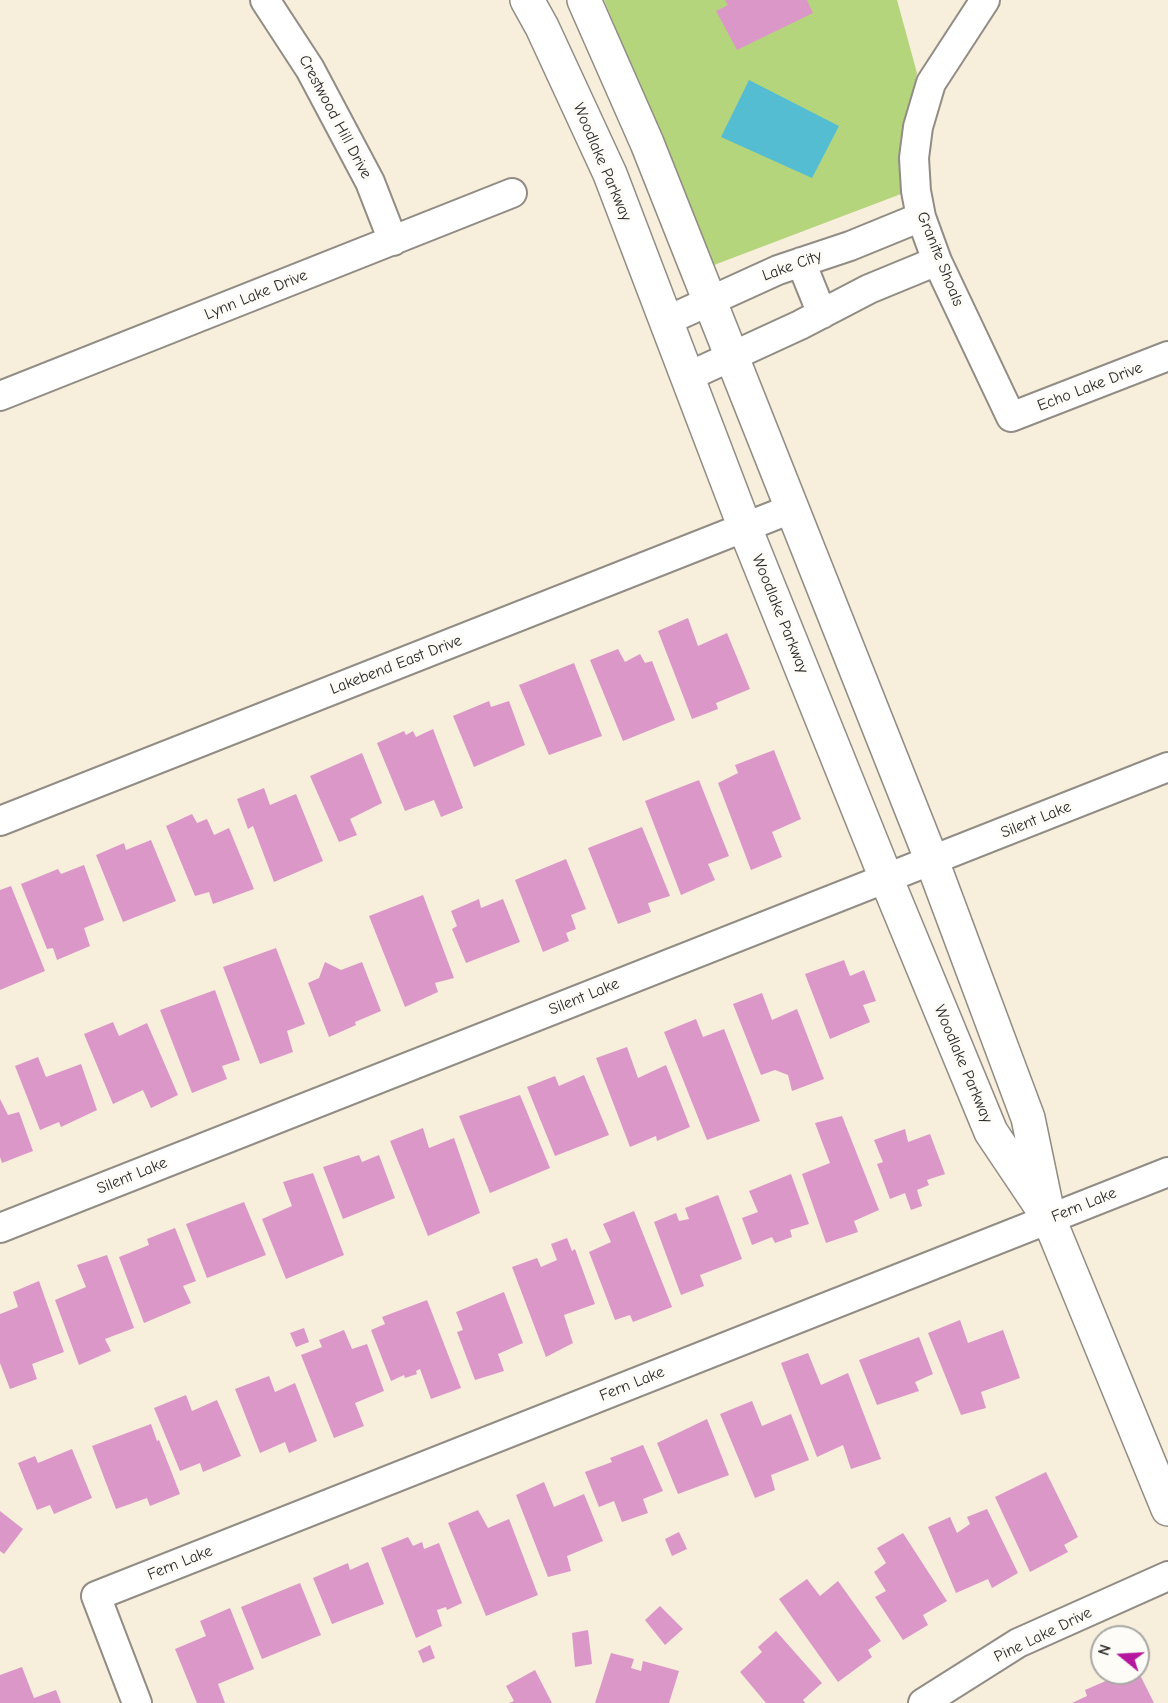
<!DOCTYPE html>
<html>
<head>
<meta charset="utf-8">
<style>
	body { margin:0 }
	#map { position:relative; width:1168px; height:1703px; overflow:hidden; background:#f7eedc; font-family:"Comic Neue",sans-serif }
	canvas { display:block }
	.north { position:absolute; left:1090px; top:1625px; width:60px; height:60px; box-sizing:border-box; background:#fdfcf7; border:2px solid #a9a8a5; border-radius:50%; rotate:288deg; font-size:16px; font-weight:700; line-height:24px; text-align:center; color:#2b2b2b }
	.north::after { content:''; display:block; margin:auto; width:21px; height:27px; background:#b5179e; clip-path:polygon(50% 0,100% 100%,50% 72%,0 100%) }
</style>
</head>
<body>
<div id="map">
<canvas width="1168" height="1703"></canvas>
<div class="north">N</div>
</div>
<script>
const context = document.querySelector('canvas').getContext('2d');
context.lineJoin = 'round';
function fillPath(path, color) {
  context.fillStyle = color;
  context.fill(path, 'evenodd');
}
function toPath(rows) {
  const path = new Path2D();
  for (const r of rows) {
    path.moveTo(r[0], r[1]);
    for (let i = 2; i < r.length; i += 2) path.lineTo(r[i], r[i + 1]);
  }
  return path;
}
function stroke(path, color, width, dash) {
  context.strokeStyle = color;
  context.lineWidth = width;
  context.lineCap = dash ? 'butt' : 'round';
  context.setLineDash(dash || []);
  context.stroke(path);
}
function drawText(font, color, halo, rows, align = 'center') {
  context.font = font + ' "Comic Neue",sans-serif';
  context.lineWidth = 6;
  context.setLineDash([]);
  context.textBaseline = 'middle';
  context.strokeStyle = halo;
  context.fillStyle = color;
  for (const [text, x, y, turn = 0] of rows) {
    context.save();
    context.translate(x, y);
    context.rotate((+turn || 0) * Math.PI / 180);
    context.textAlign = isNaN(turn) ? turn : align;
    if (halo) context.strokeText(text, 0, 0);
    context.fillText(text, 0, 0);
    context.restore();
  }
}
fillPath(toPath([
	[604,0,897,0,917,73,901,143,901,194,714,265]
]), '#b5d57c');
fillPath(toPath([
	[749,80,839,126,812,178,721,137]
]), '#54bdd1');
fillPath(toPath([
	[725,0,807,0,813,13,737,50,716,11,728,5],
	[688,618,698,646,727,633,750,689,716,703,718,709,692,719,658,631],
	[618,649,625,662,640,654,645,663,652,661,675,720,623,741,590,660],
	[574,663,602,736,549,755,519,685],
	[489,701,491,707,509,701,525,745,474,767,453,716],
	[433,729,463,808,441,817,434,800,405,811,377,743,404,731,406,735,413,731,416,737],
	[774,750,801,819,772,832,782,857,751,870,718,783,738,773,735,765],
	[362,753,382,803,350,819,357,835,339,842,310,776],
	[699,780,729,856,708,864,715,880,681,895,645,801],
	[264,788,270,805,296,794,323,861,274,882,253,826,248,829,237,799],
	[192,814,197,823,207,819,214,835,229,828,254,889,213,904,209,892,195,896,166,826],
	[642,827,670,896,648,903,651,912,618,924,588,848],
	[151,840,176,901,123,922,96,855,124,843,126,850],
	[566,859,586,909,571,915,576,929,566,933,569,941,543,952,515,880],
	[84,865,104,920,84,928,90,946,57,960,53,948,47,949,21,884,58,869,61,874],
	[11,886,45,971,0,990,0,890],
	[423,895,454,978,435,983,438,992,405,1007,369,916],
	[479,899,481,908,503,899,520,942,466,963,452,929,457,926,451,911],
	[276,948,305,1024,287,1031,293,1052,260,1064,223,967],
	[844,960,850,976,864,970,876,1001,863,1005,870,1022,830,1039,805,974],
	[325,962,341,970,362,962,381,1011,355,1022,356,1025,329,1037,308,983,319,978],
	[215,990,240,1060,222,1066,227,1079,192,1093,160,1010],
	[762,993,772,1020,797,1009,824,1079,792,1091,788,1075,775,1070,761,1075,733,1004],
	[696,1019,703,1037,724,1029,760,1121,707,1140,664,1032],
	[113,1022,119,1036,147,1023,178,1095,151,1108,143,1090,113,1104,84,1034],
	[627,1047,638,1078,666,1065,690,1127,657,1141,656,1136,630,1147,596,1058],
	[38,1057,46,1077,81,1064,97,1110,61,1127,59,1122,40,1130,15,1066],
	[584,1075,609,1135,555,1156,527,1087,555,1076,559,1086],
	[520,1095,550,1168,490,1193,459,1116],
	[0,1099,8,1115,19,1112,33,1151,2,1163,0,1157],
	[842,1116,879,1210,854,1221,858,1232,826,1243,802,1174,830,1163,815,1123],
	[423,1128,429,1148,454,1138,480,1213,428,1236,390,1141],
	[905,1129,908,1142,930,1134,945,1174,927,1180,929,1185,917,1190,922,1206,911,1210,905,1193,890,1199,877,1164,883,1162,874,1140],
	[359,1155,362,1162,379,1155,395,1198,343,1219,323,1167],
	[313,1173,344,1255,286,1279,262,1219,292,1206,283,1182],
	[791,1174,809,1224,790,1230,792,1237,775,1243,772,1237,752,1245,742,1218,758,1212,749,1191],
	[718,1195,742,1259,700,1275,704,1286,681,1295,654,1222,676,1213,679,1221,689,1219,685,1208],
	[244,1202,266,1255,207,1278,186,1224],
	[634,1211,672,1307,633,1322,630,1315,615,1320,589,1252,611,1242,603,1224],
	[175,1228,196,1281,183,1286,191,1303,144,1323,119,1257,149,1245,147,1239],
	[567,1238,572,1251,575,1249,595,1304,564,1315,573,1343,546,1357,512,1267,537,1258,541,1267,557,1260,551,1244],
	[107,1255,134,1328,105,1339,111,1351,79,1365,55,1300,86,1287,77,1265],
	[39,1281,64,1352,32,1364,37,1379,10,1389,0,1363,0,1314,18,1307,13,1292],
	[504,1292,523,1343,498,1354,504,1371,475,1380,457,1332,463,1330,456,1312],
	[427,1300,461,1388,431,1399,420,1369,416,1371,417,1374,405,1378,404,1375,391,1381,371,1330,385,1324,382,1317],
	[960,1320,968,1343,1003,1330,1020,1378,981,1392,986,1408,961,1415,928,1333],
	[304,1328,309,1342,296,1347,290,1333],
	[344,1330,352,1349,367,1344,384,1391,355,1403,364,1426,334,1438,301,1355,322,1347,319,1340],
	[919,1337,933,1374,915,1382,919,1391,877,1405,859,1360],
	[808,1353,821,1385,848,1373,881,1459,851,1469,843,1445,817,1457,781,1363],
	[269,1376,275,1392,295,1383,317,1441,289,1453,285,1442,260,1453,235,1389],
	[186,1395,192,1411,217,1400,241,1456,203,1472,200,1463,180,1471,154,1408],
	[752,1401,762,1426,791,1414,809,1460,771,1475,775,1490,755,1498,720,1414],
	[707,1419,729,1475,678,1494,657,1443],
	[151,1424,157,1441,159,1440,180,1494,150,1506,147,1498,116,1509,92,1446],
	[643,1445,663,1491,643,1499,648,1513,622,1522,614,1501,599,1507,585,1472,612,1462,610,1458],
	[72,1449,92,1498,54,1514,50,1505,37,1510,18,1463,35,1456,38,1463],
	[1046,1472,1078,1537,1064,1545,1068,1552,1030,1572,995,1497],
	[544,1482,554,1507,584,1494,603,1541,567,1556,571,1571,548,1577,516,1495],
	[987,1509,1018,1573,992,1588,988,1579,956,1593,928,1527,950,1517,957,1533,970,1524,967,1517],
	[478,1510,488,1528,509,1519,538,1595,486,1616,448,1523],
	[0,1511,23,1529,4,1554,0,1551],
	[679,1532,687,1549,672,1556,665,1539],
	[903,1533,947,1601,923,1615,928,1625,903,1640,875,1597,886,1591,874,1572,886,1563,877,1548],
	[408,1537,413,1546,422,1542,424,1549,439,1543,462,1603,447,1610,446,1607,437,1610,442,1626,416,1638,381,1548],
	[368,1562,384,1604,332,1624,313,1578,348,1563,350,1570],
	[807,1579,820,1596,838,1581,881,1641,868,1650,872,1657,838,1682,779,1599],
	[300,1583,321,1635,262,1659,241,1607],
	[660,1606,683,1629,665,1645,645,1620],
	[230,1608,254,1669,218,1684,225,1703,197,1703,175,1649,206,1636,200,1621],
	[588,1630,592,1664,575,1667,572,1633],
	[776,1631,822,1683,803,1700,805,1703,766,1703,740,1672,762,1652,758,1647],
	[430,1645,435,1658,423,1663,418,1651],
	[611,1653,634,1659,631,1668,641,1671,643,1661,679,1671,669,1703,595,1703],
	[22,1667,34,1698,56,1690,61,1703,0,1703,0,1675],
	[535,1670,552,1703,509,1703,514,1701,506,1686],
	[1105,1673,1139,1673,1154,1703,1072,1703,1087,1696,1085,1690,1108,1680]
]), '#dc97c9');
const minor = toPath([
	[265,0,310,69,370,182,393,241],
	[985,0,931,83,918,127,914,158,916,191,921,217,937,261,1011,417,1168,356],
	[801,262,822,314],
	[666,321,778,270,850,246,921,217],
	[687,377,800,325,869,289,937,261],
	[0,396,512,193],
	[0,821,791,509],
	[0,1228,1168,767],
	[137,1703,96,1596,1168,1172],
	[923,1703,1018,1643,1168,1576]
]);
const tertiary = toPath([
	[527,0,542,27,610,174,745,528,886,878,991,1132,1040,1205],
	[584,0,647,143,932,861,1028,1118,1049,1219,1168,1509]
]);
stroke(minor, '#918c84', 32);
stroke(tertiary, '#918c84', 36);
stroke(minor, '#fff', 28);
stroke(tertiary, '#fff', 33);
drawText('16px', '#2b2b2b', '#fdfcf7', [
	["Crestwood Hill Drive",335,117,62],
	["Woodlake Parkway",602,162,67],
	["Granite Shoals",940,259,68],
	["Lake City",792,266,-20],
	["Lynn Lake Drive",256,295,-22],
	["Echo Lake Drive",1090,387,-21],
	["Woodlake Parkway",780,614,68],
	["Lakebend East Drive",396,665,-21],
	["Silent Lake",1036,820,-22],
	["Silent Lake",584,997,-22],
	["Woodlake Parkway",963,1064,67],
	["Silent Lake",132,1176,-22],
	["Fern Lake",1084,1205,-22],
	["Fern Lake",632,1384,-22],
	["Fern Lake",180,1563,-22],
	["Pine Lake Drive",1043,1635,-26]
]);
</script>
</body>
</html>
